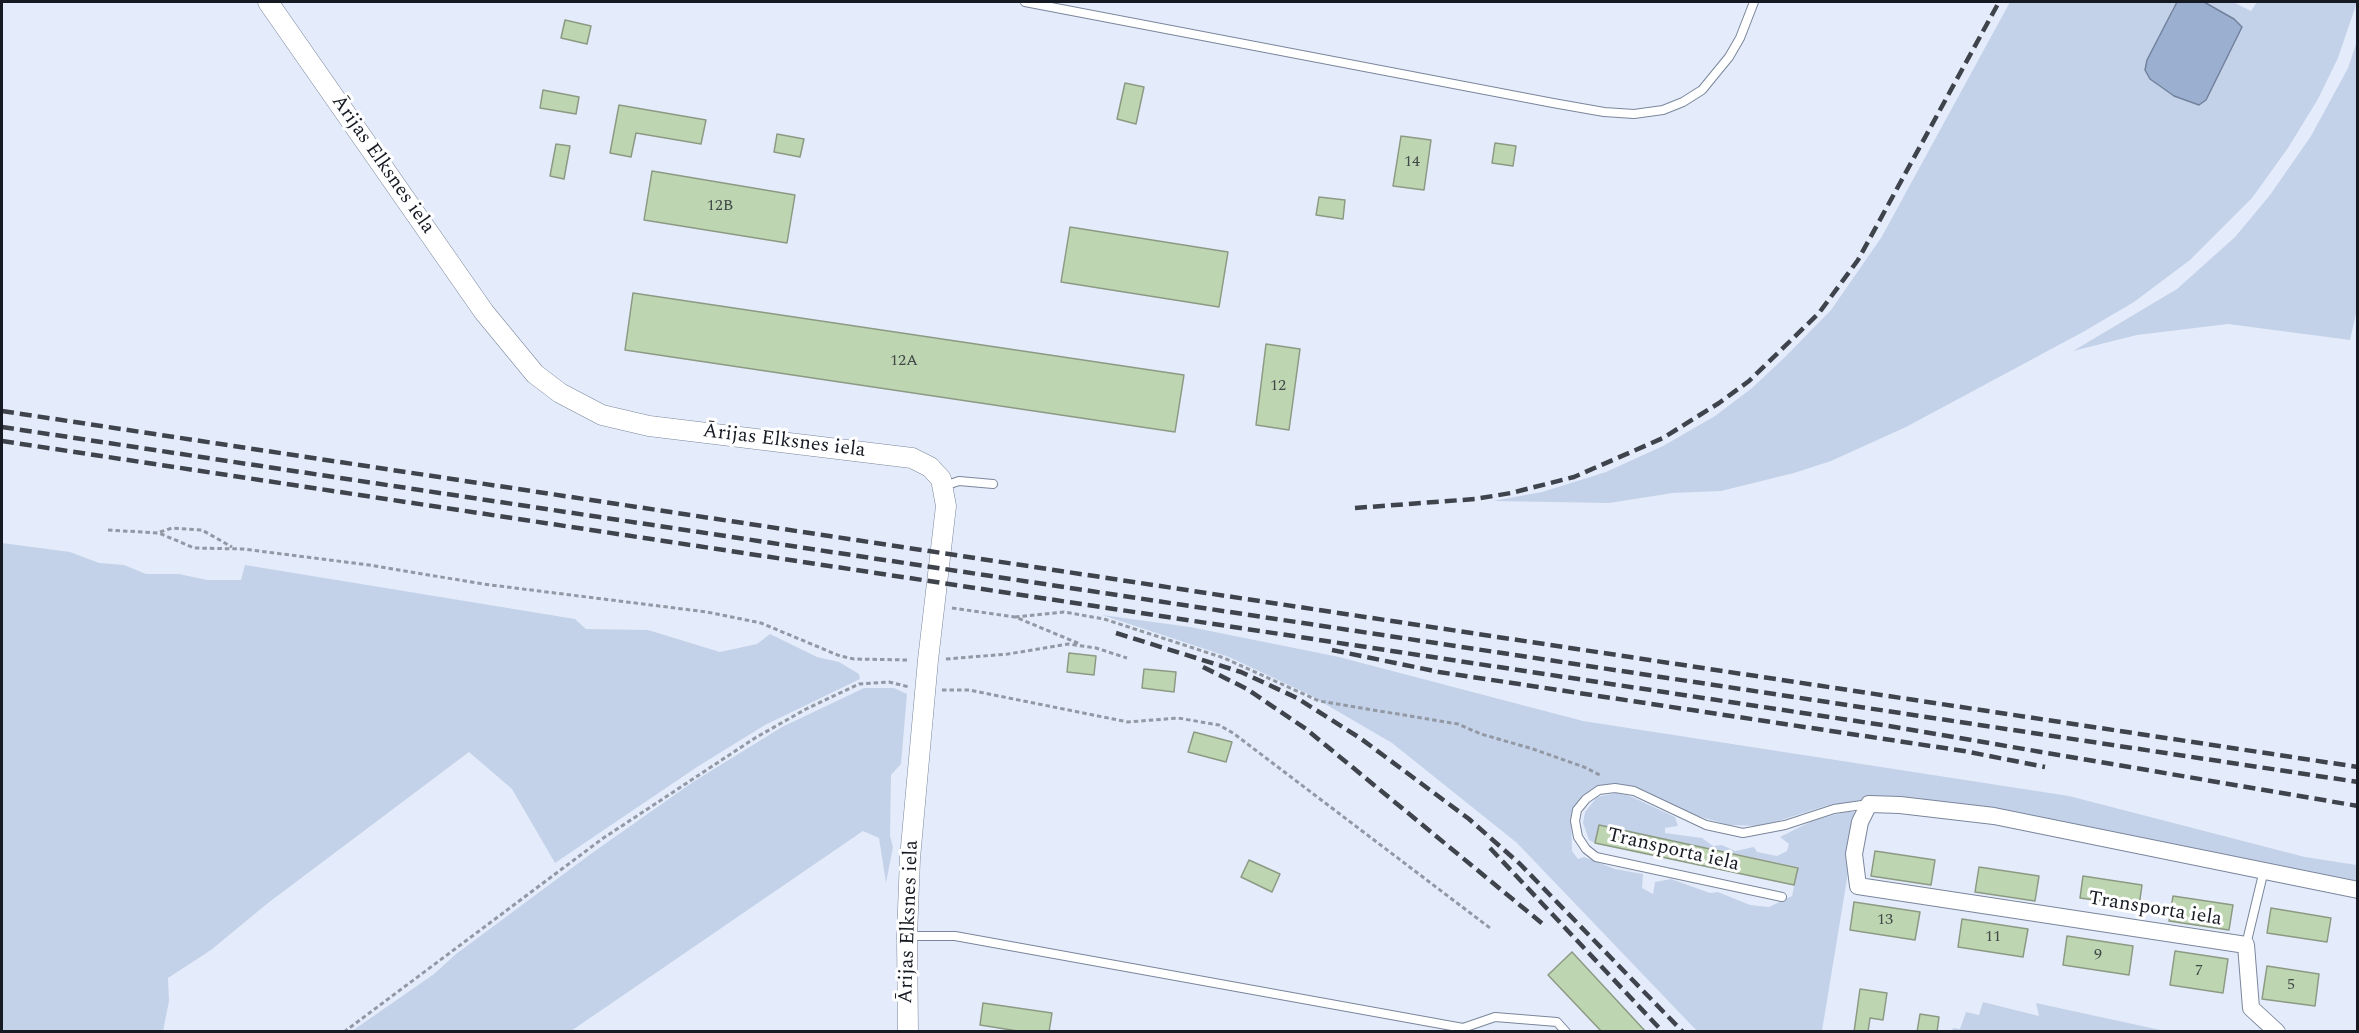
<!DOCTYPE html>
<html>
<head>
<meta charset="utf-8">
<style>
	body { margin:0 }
	#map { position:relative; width:2359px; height:1033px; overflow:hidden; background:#e4ecfb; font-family:Spectral,serif }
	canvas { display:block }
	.frame { position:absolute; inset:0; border:3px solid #161a22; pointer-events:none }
</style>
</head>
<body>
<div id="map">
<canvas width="2359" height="1033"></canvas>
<div class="frame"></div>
</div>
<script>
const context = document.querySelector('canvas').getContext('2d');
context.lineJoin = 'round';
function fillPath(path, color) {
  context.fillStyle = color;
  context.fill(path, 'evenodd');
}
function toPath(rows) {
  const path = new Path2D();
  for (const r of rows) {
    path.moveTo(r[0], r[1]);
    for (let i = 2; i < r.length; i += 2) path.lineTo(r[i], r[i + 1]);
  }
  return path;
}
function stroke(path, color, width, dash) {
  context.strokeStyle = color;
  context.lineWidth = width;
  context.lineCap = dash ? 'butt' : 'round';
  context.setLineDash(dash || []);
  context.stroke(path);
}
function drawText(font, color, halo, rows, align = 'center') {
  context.font = font + ' Spectral,serif';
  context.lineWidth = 6;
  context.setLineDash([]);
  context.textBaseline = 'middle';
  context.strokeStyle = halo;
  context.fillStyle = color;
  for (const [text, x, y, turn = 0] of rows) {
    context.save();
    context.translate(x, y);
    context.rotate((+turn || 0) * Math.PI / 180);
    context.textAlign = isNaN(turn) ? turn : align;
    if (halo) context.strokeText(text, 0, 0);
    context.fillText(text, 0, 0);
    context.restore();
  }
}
fillPath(toPath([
	[2010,2,2177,2,2172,9,2157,85,2174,96,2234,19,2204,2,2233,2,2251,11,2257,2,2357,2,2338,58,2318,99,2288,148,2252,198,2190,260,2134,302,2083,332,1906,427,1831,461,1794,473,1721,491,1673,493,1609,503,1493,501,1542,492,1606,472,1663,446,1715,416,1752,388,1786,356,1831,310,1881,238],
	[2357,41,2358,305,2350,340,2228,324,2137,335,2073,351,2177,289,2235,237,2270,195,2311,136,2348,68],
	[2,543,70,552,99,563,124,565,146,574,179,574,207,580,241,580,245,565,575,619,586,629,648,630,720,652,757,644,770,634,817,657,839,662,859,674,860,679,765,725,697,767,555,863,512,789,469,752,268,903,211,950,168,978,169,1001,163,1031,2,1031],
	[1102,615,1190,627,1339,657,1583,721,2069,796,2305,857,2357,865,2357,883,1879,799,1829,805,1762,826,1728,825,1695,815,1629,785,1603,785,1582,797,1571,816,1572,851,1578,859,1584,857,1615,869,1643,874,1642,888,1653,894,1655,882,1671,879,1710,893,1718,892,1750,905,1769,907,1792,896,1798,867,1599,825,1595,843,1589,840,1583,823,1585,812,1597,797,1616,793,1630,796,1675,817,1678,826,1665,828,1665,833,1702,838,1713,846,1722,845,1735,851,1754,847,1757,852,1777,856,1787,851,1789,844,1780,837,1812,821,1844,812,1858,812,1822,1031,1697,1031,1517,843,1392,743,1308,694,1229,657],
	[864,688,894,688,907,694,901,764,891,775,890,836,893,847,886,883,879,838,863,831,571,1031,352,1031,434,974,456,954,592,853,693,782,782,727],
	[1983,1002,2039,1016,2036,1003,2165,1031,1952,1031,1953,1028,1960,1029,1966,1012,1979,1015]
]), '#c4d2e9');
const water = toPath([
	[2177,2,2204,2,2234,19,2242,27,2206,100,2199,105,2174,96,2150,79,2145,70,2147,60,2177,2]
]);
fillPath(water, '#9bafd1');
stroke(water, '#73829c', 1.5);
const building = toPath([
	[565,20,591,26,587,44,561,38,565,20],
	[1125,83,1144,87,1136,124,1117,119,1125,83],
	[543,90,579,97,576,114,540,108,543,90],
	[619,105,706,120,701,144,636,133,631,157,610,153,619,105],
	[777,134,804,139,800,157,774,152,777,134],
	[1401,136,1431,140,1424,190,1393,186,1401,136],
	[1495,143,1516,146,1513,166,1492,163,1495,143],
	[556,144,570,146,564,179,550,176,556,144],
	[652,171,795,195,787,243,644,220,652,171],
	[1319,197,1345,200,1343,219,1316,215,1319,197],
	[1070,227,1228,252,1219,307,1061,282,1070,227],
	[633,293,1184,375,1175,432,625,350,633,293],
	[1266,344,1300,349,1289,430,1256,425,1266,344],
	[1069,653,1096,656,1094,675,1067,672,1069,653],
	[1144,669,1176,672,1174,692,1142,688,1144,669],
	[1194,732,1232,742,1226,762,1188,752,1194,732],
	[1599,825,1798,868,1794,885,1595,843,1599,825],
	[1875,851,1935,860,1931,885,1871,876,1875,851],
	[1249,860,1280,874,1272,892,1241,877,1249,860],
	[1979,867,2039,876,2035,901,1975,892,1979,867],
	[2083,876,2142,885,2139,906,2080,898,2083,876],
	[2173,896,2233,905,2229,930,2169,921,2173,896],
	[1854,902,1920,912,1915,940,1850,930,1854,902],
	[2271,908,2331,918,2327,942,2267,933,2271,908],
	[1962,919,2028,929,2023,957,1958,947,1962,919],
	[2067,936,2133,946,2129,975,2063,965,2067,936],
	[2175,951,2228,959,2223,993,2170,985,2175,951],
	[1572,952,1646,1032,1602,1032,1548,975,1572,952],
	[2267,966,2319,974,2315,1006,2262,999,2267,966],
	[1860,989,1887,993,1883,1020,1870,1018,1868,1032,1854,1032,1860,989],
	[983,1003,1052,1013,1049,1032,1024,1032,980,1025,983,1003],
	[1920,1014,1939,1017,1937,1032,1917,1032,1920,1014]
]);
fillPath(building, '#bed5b2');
stroke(building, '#8c9a84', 1.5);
const service = toPath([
	[1025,2,1553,103,1604,112,1634,114,1663,110,1683,102,1702,90,1729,57,1740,38,1754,2],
	[944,486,959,481,993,484],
	[1782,897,1596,857,1586,849,1578,837,1575,821,1577,810,1586,799,1599,790,1615,788,1634,791,1706,825,1743,833,1785,825,1834,809,1869,804],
	[907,936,955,936,1463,1028,1495,1017,1557,1022,1566,1032],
	[2246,945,2264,870]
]);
const minor = toPath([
	[2277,1032,2251,1008,2246,945,1858,886,1854,854,1860,822,1869,804,1900,805,1994,816,2358,890]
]);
const tertiary = toPath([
	[268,2,484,312,535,374,560,393,602,415,649,426,912,458,930,467,941,479,946,506,928,660,910,858,907,936,908,1032]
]);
stroke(service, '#7a869b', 10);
stroke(minor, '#7a869b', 18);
stroke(tertiary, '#7a869b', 21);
stroke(toPath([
	[108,530,159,533,194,548,243,549,369,565,483,584,707,612,761,623,840,656,854,659,909,660],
	[160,532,172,528,202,530,232,547],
	[952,608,1015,617,1080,644],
	[1015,617,1064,612,1104,619,1224,658,1319,701,1458,724,1481,734,1533,749,1584,767,1602,776],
	[946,659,1008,654,1068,644,1096,648,1127,658],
	[942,690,969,690,1128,722,1178,718,1219,725,1233,733,1490,928],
	[344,1032,602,839,755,738,806,709,859,684,889,682,909,687]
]), '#9298a4', 3, [4.5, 3]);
stroke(service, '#fff', 8);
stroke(minor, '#fff', 16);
stroke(tertiary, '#fff', 20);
stroke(toPath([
	[2,411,2358,767],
	[2,427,2358,782],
	[2,441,1889,726,2358,806],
	[1355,508,1475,499,1511,493,1574,477,1663,438,1719,403,1749,381,1819,313,1858,260,1999,2],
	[1116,633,1241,672,1297,698,1360,738,1469,819,1520,864,1683,1032],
	[1332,650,1439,672,1964,751,2045,767],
	[1203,667,1247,689,1306,729,1544,925],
	[1490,848,1663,1032]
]), '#3e434c', 4.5, [12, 6]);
drawText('16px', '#404946', null, [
	["14",1412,163],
	["12B",720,207],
	["12A",904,362],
	["12",1278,387],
	["13",1885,921],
	["11",1993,938],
	["9",2098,956],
	["7",2199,972],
	["5",2291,986]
]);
drawText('20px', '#161a22', '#fff', [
	["Ārijas Elksnes iela",382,165,55],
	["Ārijas Elksnes iela",784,442,7],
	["Transporta iela",1673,851,13],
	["Transporta iela",2155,910,9],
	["Ārijas Elksnes iela",910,922,-88]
]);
</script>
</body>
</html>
